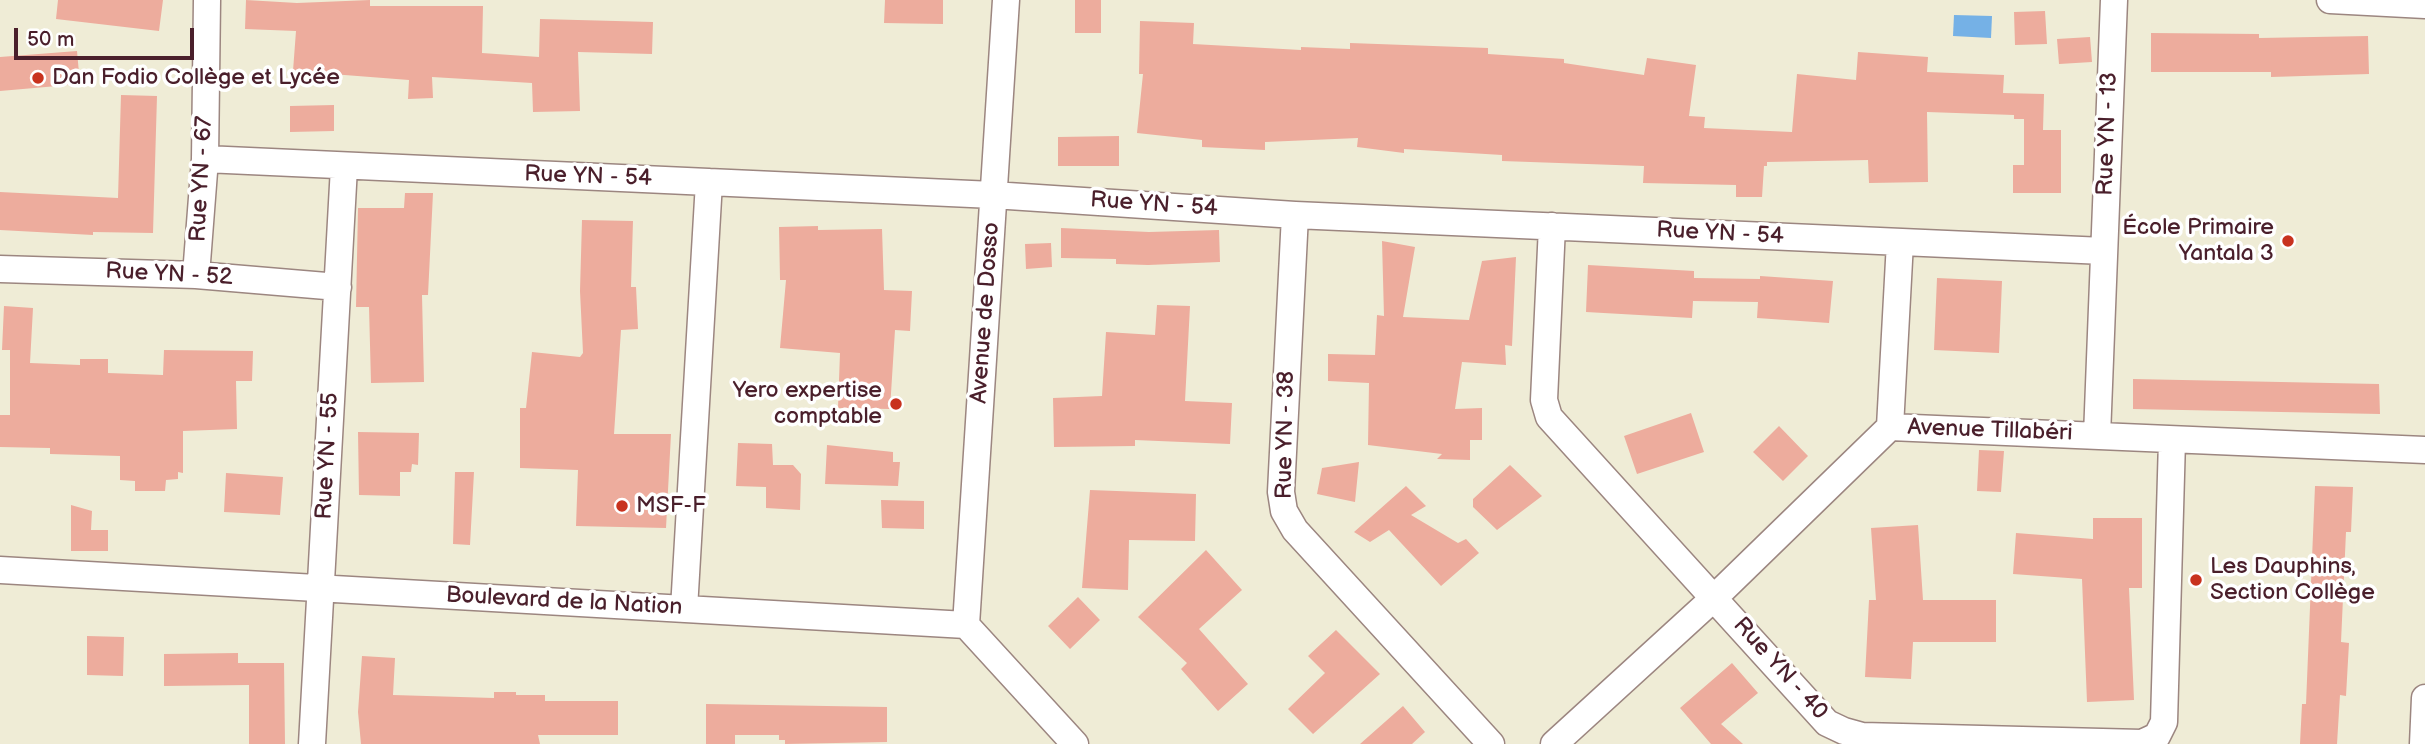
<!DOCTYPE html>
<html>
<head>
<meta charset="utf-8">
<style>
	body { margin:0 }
	#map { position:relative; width:2425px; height:744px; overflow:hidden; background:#efecd6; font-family:"Balsamiq Sans",sans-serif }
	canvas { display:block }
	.scale { position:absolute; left:14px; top:28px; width:180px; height:32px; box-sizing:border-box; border:4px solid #4a1f2b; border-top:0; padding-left:9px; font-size:21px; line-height:24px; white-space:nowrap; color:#4a1f2b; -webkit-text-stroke:5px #fff; paint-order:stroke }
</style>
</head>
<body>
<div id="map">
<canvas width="2425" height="744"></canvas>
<div class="scale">50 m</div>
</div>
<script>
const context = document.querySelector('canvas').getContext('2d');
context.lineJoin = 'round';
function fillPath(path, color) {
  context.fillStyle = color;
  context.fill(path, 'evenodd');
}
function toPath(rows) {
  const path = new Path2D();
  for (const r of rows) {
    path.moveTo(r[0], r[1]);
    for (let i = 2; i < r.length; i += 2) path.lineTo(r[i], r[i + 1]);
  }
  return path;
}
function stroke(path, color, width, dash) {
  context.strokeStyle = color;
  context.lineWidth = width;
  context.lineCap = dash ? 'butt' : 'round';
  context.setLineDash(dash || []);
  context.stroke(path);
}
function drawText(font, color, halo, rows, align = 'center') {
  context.font = font + ' "Balsamiq Sans",sans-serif';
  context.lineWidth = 7;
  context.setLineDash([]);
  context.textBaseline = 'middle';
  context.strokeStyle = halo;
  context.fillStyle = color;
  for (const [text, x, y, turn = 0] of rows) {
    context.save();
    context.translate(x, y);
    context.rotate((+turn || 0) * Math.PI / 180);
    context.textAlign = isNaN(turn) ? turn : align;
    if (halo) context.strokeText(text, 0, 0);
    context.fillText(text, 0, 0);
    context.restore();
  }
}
fillPath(toPath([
	[1954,15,1992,16,1991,38,1953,36]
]), '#75b1e6');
fillPath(toPath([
	[58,0,163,0,159,31,56,19],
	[246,0,297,3,370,0,370,6,483,6,482,53,539,57,540,19,653,22,652,54,578,52,580,111,533,112,532,83,432,77,433,98,408,99,409,80,293,71,296,31,245,29],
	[885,0,943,0,943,24,884,23],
	[1075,0,1101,0,1101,33,1075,33],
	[2045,11,2047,44,2015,45,2014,12],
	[1140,21,1194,23,1193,44,1301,50,1301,47,1350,49,1350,43,1488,48,1488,54,1564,59,1564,63,1644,75,1647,58,1696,65,1689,116,1705,117,1704,128,1792,132,1797,74,1856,80,1858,52,1928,57,1927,72,2004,75,2003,93,2044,94,2043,130,2061,130,2061,193,2013,193,2013,165,2024,165,2024,119,2014,119,2014,115,1927,112,1928,182,1869,183,1868,160,1767,162,1767,166,1764,166,1762,197,1736,197,1736,185,1643,183,1644,166,1502,161,1502,155,1404,149,1404,153,1357,147,1358,138,1265,142,1265,150,1202,147,1202,140,1137,133,1143,74,1139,74],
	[2151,33,2259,34,2259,38,2368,36,2369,74,2271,77,2271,72,2151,72],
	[2090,37,2092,62,2059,64,2057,39],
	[77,51,80,84,0,91,0,57],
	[121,95,157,96,153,233,93,232,93,235,0,230,0,192,118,198],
	[334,105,334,131,290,132,290,106],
	[1119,136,1119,166,1058,166,1058,137],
	[405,193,433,193,428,295,422,295,424,382,371,383,369,307,356,307,358,208,404,208],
	[582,220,633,221,631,287,636,287,638,329,621,330,614,434,671,434,666,528,576,526,578,470,520,468,520,408,526,408,532,352,580,357,583,353,580,291],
	[818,226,818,230,882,229,884,290,912,291,910,331,895,330,890,409,838,408,840,353,780,348,786,280,780,280,779,227],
	[1061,228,1149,232,1219,230,1220,262,1148,265,1116,264,1116,259,1061,258],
	[1382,241,1415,247,1403,317,1469,320,1482,261,1516,257,1512,346,1505,345,1506,365,1462,362,1455,409,1482,408,1482,440,1470,440,1470,460,1437,459,1442,454,1368,445,1369,383,1328,381,1328,354,1375,355,1377,315,1384,316],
	[1051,243,1052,267,1026,269,1025,244],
	[1588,265,1694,271,1694,278,1760,279,1760,276,1833,281,1829,323,1757,318,1758,302,1693,301,1692,318,1586,312],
	[1937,278,2002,281,1999,353,1934,350],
	[1157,305,1190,306,1185,401,1232,403,1230,444,1135,440,1135,446,1054,447,1053,398,1102,396,1106,332,1155,335],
	[4,306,33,308,30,363,80,365,80,359,108,359,108,373,163,375,164,350,253,351,252,381,236,381,237,429,183,431,183,473,178,472,178,479,166,480,165,491,135,491,135,481,120,480,120,456,50,454,50,448,0,447,0,415,10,415,10,350,2,350],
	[2133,379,2379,384,2380,414,2133,409],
	[1691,413,1704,452,1637,474,1624,436],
	[1779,426,1808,456,1783,481,1753,452],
	[358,432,419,433,418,465,412,464,411,472,400,472,400,496,359,495],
	[738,443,772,444,773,465,793,465,801,474,800,510,766,508,766,487,736,486],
	[827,445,893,452,893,462,900,462,898,486,825,484],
	[1979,450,2004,451,2001,492,1977,491],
	[1359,462,1355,502,1317,494,1322,468],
	[1510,465,1542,496,1497,530,1473,507,1473,499],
	[455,472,474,472,470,545,453,544],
	[226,473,283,477,280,515,224,512],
	[1406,486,1426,506,1411,515,1458,543,1466,539,1479,553,1441,586,1389,530,1370,542,1354,532],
	[2315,486,2353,487,2351,532,2346,532,2341,642,2349,643,2346,696,2340,695,2337,744,2300,744,2302,704,2306,704],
	[1090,490,1196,494,1195,541,1129,540,1128,590,1082,588],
	[881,500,924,501,924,529,882,528],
	[71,505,92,511,91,530,108,530,108,551,71,551],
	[2093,518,2142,518,2142,588,2129,588,2134,700,2087,702,2082,579,2013,574,2016,533,2093,539],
	[1918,525,1923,600,1996,600,1996,642,1913,642,1911,679,1865,677,1869,600,1876,600,1871,528],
	[1206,550,1242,590,1199,629,1248,684,1218,711,1181,669,1187,663,1138,617],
	[1078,597,1100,620,1070,649,1048,626],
	[1336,630,1380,674,1313,734,1288,709,1325,673,1308,656],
	[87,636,124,637,123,676,87,675],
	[238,653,238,663,284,663,285,744,249,744,249,685,164,686,164,654],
	[362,656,395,658,393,695,494,698,494,692,516,692,516,695,545,695,545,701,618,701,618,735,538,735,540,744,361,744,358,712],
	[1732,663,1758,693,1721,724,1743,744,1711,744,1680,708],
	[706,704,887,707,887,742,785,744,785,740,779,740,779,735,735,735,735,744,706,744],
	[1403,706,1425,732,1412,744,1360,744]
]), '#edac9d');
const minor = toPath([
	[2330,0,2425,5],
	[205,159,993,195,1295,215,2104,251],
	[1295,215,1281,492,1284,511,1295,530,1491,744],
	[1552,226,1544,400,1549,417,1827,723,1844,731,1862,736,2142,743,2157,736,2164,722,2172,440],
	[0,269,196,275,338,287],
	[196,275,205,159,207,0],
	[1890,427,1900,242],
	[2097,436,2114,0],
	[0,570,966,625,1075,744],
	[684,609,709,182],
	[966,625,1006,0],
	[312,744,344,167],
	[1554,744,1715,597,1890,427,2425,450],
	[2423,744,2425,698]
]);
stroke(minor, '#9c8680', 29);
stroke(minor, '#fff', 26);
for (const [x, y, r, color] of [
	[38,78,7,"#c8321e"],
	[2288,241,7,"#c8321e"],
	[896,404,7,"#c8321e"],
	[622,506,7,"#c8321e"],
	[2196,580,7,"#c8321e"]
]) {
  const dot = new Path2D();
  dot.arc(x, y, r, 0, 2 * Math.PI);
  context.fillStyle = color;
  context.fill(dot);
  stroke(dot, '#fff', 2.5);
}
drawText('23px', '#4a1f2b', '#fff', [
	["Dan Fodio Collège et Lycée",52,78],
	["École Primaire",2274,228,"right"],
	["Yantala 3",2274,254,"right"],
	["Yero expertise",882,391,"right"],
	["comptable",882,417,"right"],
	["MSF-F",636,506],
	["Les Dauphins,",2210,567],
	["Section Collège",2210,593]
], 'left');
drawText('23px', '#4a1f2b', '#fff', [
	["Rue YN - 13",2108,134,-88],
	["Rue YN - 54",588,177,2],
	["Rue YN - 67",202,179,-87],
	["Rue YN - 54",1154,205,4],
	["Rue YN - 54",1720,234,3],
	["Rue YN - 52",169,275,3],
	["Avenue de Dosso",986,313,-86],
	["Avenue Tillabéri",1990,431,2],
	["Rue YN - 38",1286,435,-89],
	["Rue YN - 55",328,456,-87],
	["Boulevard de la Nation",564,602,3],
	["Rue YN - 40",1780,669,48]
]);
</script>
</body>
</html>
